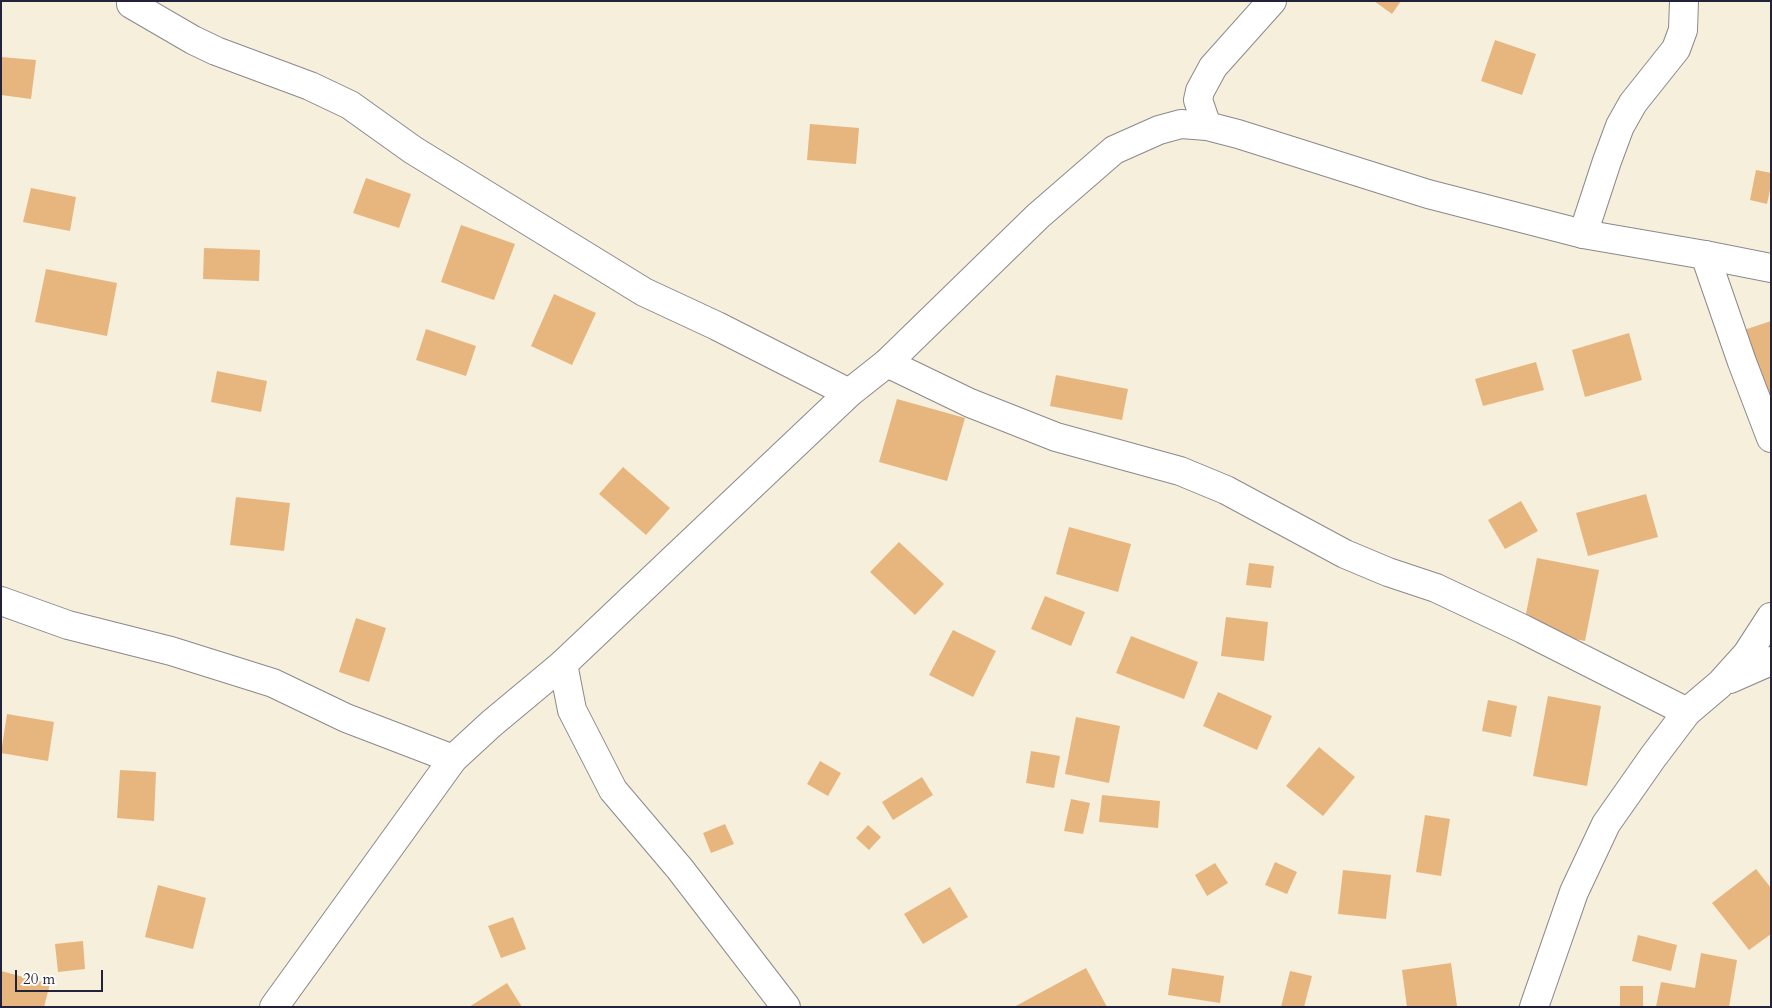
<!DOCTYPE html>
<html>
<head>
<meta charset="utf-8">
<style>
	body { margin:0 }
	#map { position:relative; width:1772px; height:1008px; overflow:hidden; background:#f6efdc; font-family:Cardo,serif }
	canvas { display:block }
	.frame { position:absolute; inset:0; border:2px solid #22223b; pointer-events:none }
	.scale { position:absolute; left:15px; top:970px; width:88px; height:22px; box-sizing:border-box; border:2px solid #22223b; border-top:0; padding-left:6px; font-size:15px; line-height:18px; white-space:nowrap; color:#22223b; -webkit-text-stroke:4px #fdfcf7; paint-order:stroke }
</style>
</head>
<body>
<div id="map">
<canvas width="1772" height="1008"></canvas>
<div class="frame"></div>
<div class="scale">20 m</div>
</div>
<script>
const context = document.querySelector('canvas').getContext('2d');
context.lineJoin = 'round';
function fillPath(path, color) {
  context.fillStyle = color;
  context.fill(path, 'evenodd');
}
function toPath(rows) {
  const path = new Path2D();
  for (const r of rows) {
    path.moveTo(r[0], r[1]);
    for (let i = 2; i < r.length; i += 2) path.lineTo(r[i], r[i + 1]);
  }
  return path;
}
function stroke(path, color, width, dash) {
  context.strokeStyle = color;
  context.lineWidth = width;
  context.lineCap = dash ? 'butt' : 'round';
  context.setLineDash(dash || []);
  context.stroke(path);
}
fillPath(toPath([
	[1374,1,1401,1,1392,14],
	[1495,40,1536,54,1522,95,1481,81],
	[1,57,36,60,31,99,1,95],
	[810,124,859,128,856,164,807,160],
	[1756,170,1771,173,1771,185,1767,204,1750,200],
	[366,178,411,194,399,228,353,213],
	[31,188,76,197,70,231,23,222],
	[461,225,515,244,494,300,441,282],
	[204,248,260,250,259,281,203,279],
	[46,269,117,283,107,336,35,322],
	[554,294,596,313,572,365,531,346],
	[1771,321,1771,417,1741,331],
	[426,329,476,346,466,376,416,360],
	[1629,333,1642,380,1585,397,1572,350],
	[1536,362,1544,390,1483,406,1475,379],
	[217,371,267,381,261,412,211,402],
	[1056,375,1128,389,1122,420,1050,406],
	[897,399,965,418,947,481,879,462],
	[623,467,670,508,646,535,599,494],
	[1646,494,1658,537,1588,556,1576,513],
	[236,497,290,503,284,551,230,545],
	[1521,501,1538,531,1505,549,1488,520],
	[1069,527,1131,544,1118,592,1056,574],
	[899,542,944,584,915,615,870,572],
	[1537,558,1599,570,1585,641,1523,629],
	[1249,563,1274,566,1271,588,1246,585],
	[1045,596,1085,612,1071,646,1031,629],
	[1226,617,1268,622,1264,661,1221,656],
	[356,618,386,628,369,682,339,672],
	[953,630,996,651,973,697,929,675],
	[1131,636,1198,662,1184,699,1116,673],
	[1218,692,1272,716,1257,750,1203,726],
	[1548,696,1601,706,1587,786,1533,776],
	[1488,700,1517,706,1511,737,1482,731],
	[7,714,54,722,48,761,1,753],
	[1076,717,1120,726,1109,783,1065,774],
	[1319,747,1355,777,1323,816,1286,786],
	[1031,751,1060,756,1054,788,1026,783],
	[820,761,841,773,828,796,807,784],
	[120,770,156,772,154,821,117,818],
	[922,777,933,795,893,820,882,802],
	[1102,795,1160,801,1158,828,1099,822],
	[1071,799,1090,803,1083,834,1064,831],
	[1425,815,1450,819,1441,876,1416,872],
	[725,824,734,844,711,853,703,833],
	[868,825,881,837,869,850,856,838],
	[1275,862,1297,872,1287,894,1265,885],
	[1215,863,1228,883,1207,896,1195,875],
	[1756,869,1771,888,1771,934,1749,950,1712,903],
	[1343,870,1391,875,1386,919,1338,914],
	[158,885,206,898,193,949,145,937],
	[950,887,968,917,923,944,904,914],
	[513,917,526,949,501,958,488,926],
	[1638,935,1677,945,1671,971,1632,961],
	[83,941,85,969,58,972,55,944],
	[1701,953,1737,960,1729,1007,1656,1007,1661,982,1695,988],
	[1451,963,1457,1006,1407,1007,1402,970],
	[1086,968,1107,1007,1014,1007],
	[1172,968,1224,976,1220,1003,1168,995],
	[1,971,50,984,44,1007,1,1007],
	[1290,971,1312,976,1304,1007,1281,1007],
	[507,983,522,1007,469,1007],
	[1620,986,1643,986,1643,1007,1620,1007]
]), '#e7b67f');
const minor = toPath([
	[131,4,193,40,216,51,310,86,350,105,413,150,644,292,717,326,849,393],
	[1207,126,1198,100,1200,91,1213,67,1272,1],
	[1583,234,1607,161,1620,126,1633,103,1676,49,1683,30,1684,1],
	[1705,255,1742,362,1771,438],
	[887,363,970,403,1056,437,1180,471,1226,490,1345,554,1388,572,1436,588,1523,629,1687,712],
	[1,601,68,625,171,651,273,683,346,718,453,759],
	[563,664,572,710,613,790,680,869,786,1007],
	[1730,679,1771,661],
	[1534,1007,1574,892,1606,824,1653,757,1687,712,1720,684,1747,654,1771,617]
]);
const tertiary = toPath([
	[274,1007,453,759,491,724,563,664,849,393,887,363,1038,216,1114,150,1159,130,1181,124,1207,126,1238,134,1428,194,1583,234,1705,255,1771,268]
]);
stroke(minor, '#8c888c', 30);
stroke(tertiary, '#8c888c', 30);
stroke(minor, '#fff', 28);
stroke(tertiary, '#fff', 28);
</script>
</body>
</html>
